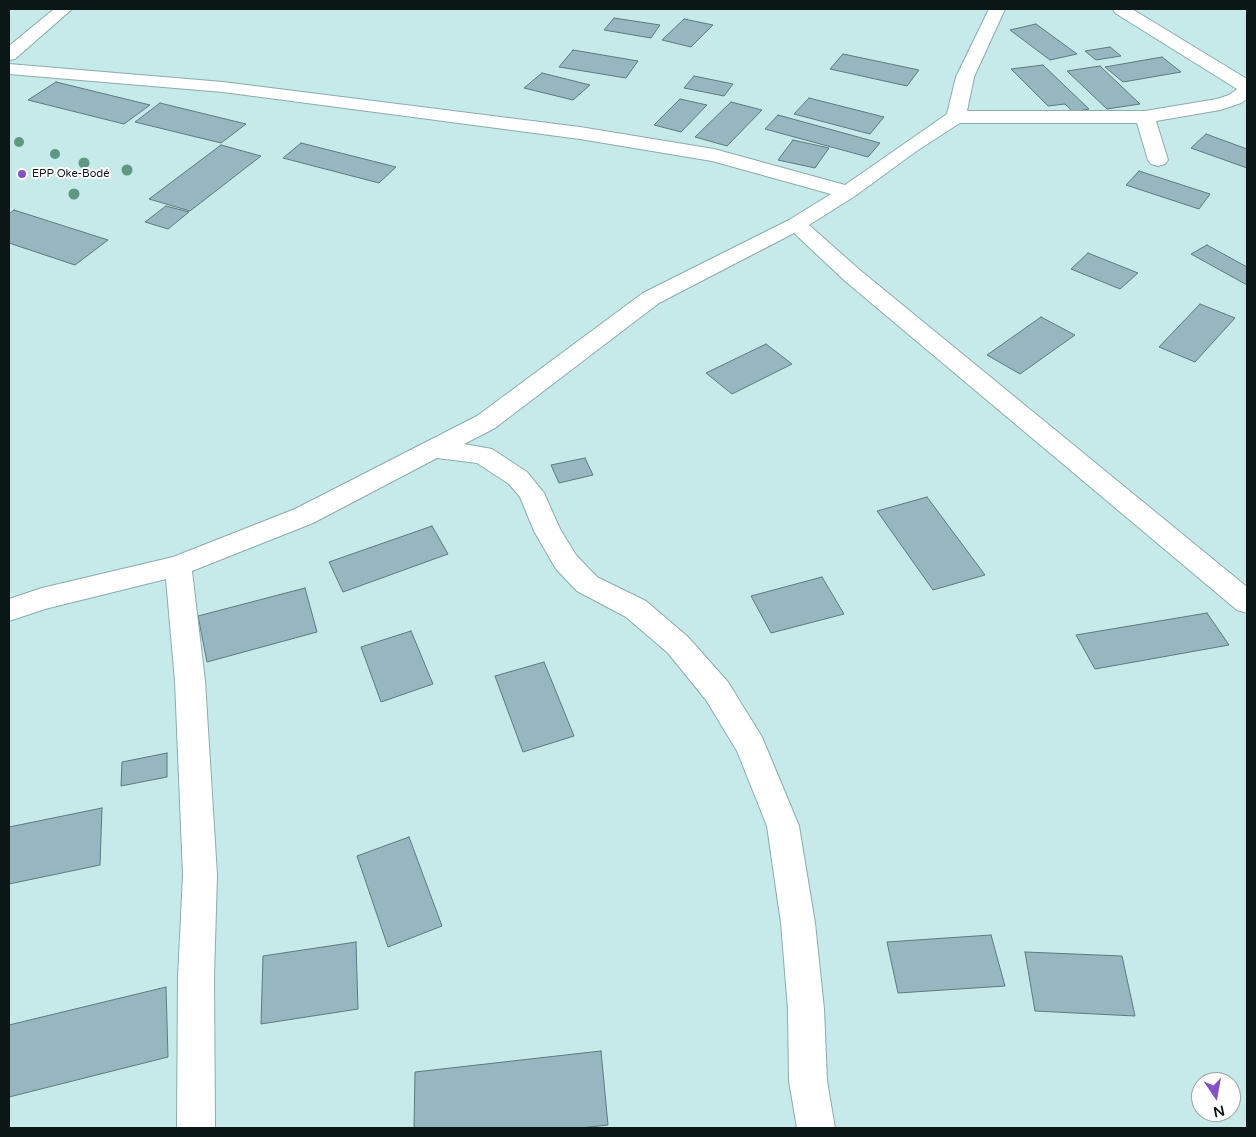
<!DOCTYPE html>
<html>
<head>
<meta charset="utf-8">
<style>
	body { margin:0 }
	#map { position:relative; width:1256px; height:1137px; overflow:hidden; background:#c6eae9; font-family:"Varela Round",sans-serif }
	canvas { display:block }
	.frame { position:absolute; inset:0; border:10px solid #0a1716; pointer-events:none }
	.north { position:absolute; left:1191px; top:1072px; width:50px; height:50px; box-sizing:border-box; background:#fff; border:1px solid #9da2a2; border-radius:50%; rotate:168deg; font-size:14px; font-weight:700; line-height:20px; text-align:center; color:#0a1716 }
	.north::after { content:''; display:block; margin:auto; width:18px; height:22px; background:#8352cb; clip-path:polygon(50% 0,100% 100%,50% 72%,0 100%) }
</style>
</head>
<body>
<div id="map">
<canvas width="1256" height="1137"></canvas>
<div class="frame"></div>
<div class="north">N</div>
</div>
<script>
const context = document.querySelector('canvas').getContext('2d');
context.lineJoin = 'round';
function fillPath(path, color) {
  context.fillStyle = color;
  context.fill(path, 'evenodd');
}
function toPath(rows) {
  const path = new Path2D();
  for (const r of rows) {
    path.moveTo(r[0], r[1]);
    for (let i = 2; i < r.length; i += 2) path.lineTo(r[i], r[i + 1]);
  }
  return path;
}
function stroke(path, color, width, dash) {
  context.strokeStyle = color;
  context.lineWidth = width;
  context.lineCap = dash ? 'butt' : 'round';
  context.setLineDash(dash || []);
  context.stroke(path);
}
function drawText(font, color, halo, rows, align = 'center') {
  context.font = font + ' "Varela Round",sans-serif';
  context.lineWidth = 4;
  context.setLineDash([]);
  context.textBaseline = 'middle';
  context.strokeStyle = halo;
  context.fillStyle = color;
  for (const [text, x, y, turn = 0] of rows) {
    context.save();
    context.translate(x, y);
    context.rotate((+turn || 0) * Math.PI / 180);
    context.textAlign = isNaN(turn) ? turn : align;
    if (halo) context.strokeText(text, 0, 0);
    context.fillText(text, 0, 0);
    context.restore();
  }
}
const building = toPath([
	[614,18,660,25,651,38,604,30,614,18],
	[684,19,713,25,691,47,662,40,684,19],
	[1036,24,1077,54,1050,60,1010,30,1036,24],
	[1110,47,1121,56,1096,60,1085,51,1110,47],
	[573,50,638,61,626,78,559,67,573,50],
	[843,54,919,70,907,86,830,69,843,54],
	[1162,57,1181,72,1123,82,1105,67,1162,57],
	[1043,65,1089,109,1073,112,1065,104,1048,106,1011,69,1043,65],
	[1100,66,1140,104,1107,109,1067,71,1100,66],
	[542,73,590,85,573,100,524,88,542,73],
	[694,76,733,84,724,96,684,88,694,76],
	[56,82,150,105,124,124,28,100,56,82],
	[809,98,884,117,870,134,794,114,809,98],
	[680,99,707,105,681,132,654,125,680,99],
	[731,102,762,110,727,146,695,137,731,102],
	[160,103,246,124,221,143,135,122,160,103],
	[778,115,880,143,868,157,765,129,778,115],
	[1206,134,1247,149,1247,168,1191,148,1206,134],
	[793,140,829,148,815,168,778,160,793,140],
	[301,143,396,167,379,183,283,158,301,143],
	[221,145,261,156,190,211,149,199,221,145],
	[1139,171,1210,194,1199,209,1126,185,1139,171],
	[166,206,189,212,168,229,145,222,166,206],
	[14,210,108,240,75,265,9,243,9,214,14,210],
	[1207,245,1247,267,1247,285,1191,254,1207,245],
	[1088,253,1138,273,1120,289,1071,269,1088,253],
	[1200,304,1235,318,1195,362,1159,347,1200,304],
	[1041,317,1075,335,1020,374,987,355,1041,317],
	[766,344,792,364,732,394,706,373,766,344],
	[585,458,593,475,559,483,551,465,585,458],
	[927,497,985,575,933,590,877,511,927,497],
	[432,526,448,554,343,592,329,562,432,526],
	[822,577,844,614,771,633,751,596,822,577],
	[305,588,317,632,207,662,198,616,305,588],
	[1207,613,1229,645,1095,669,1076,635,1207,613],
	[411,631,433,684,381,702,361,647,411,631],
	[544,662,574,736,523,752,495,676,544,662],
	[167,753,167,777,121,786,122,762,167,753],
	[102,808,100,865,9,884,9,827,102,808],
	[409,837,442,926,388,947,357,856,409,837],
	[991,935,1005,986,898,993,887,942,991,935],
	[356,942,358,1009,261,1024,263,956,356,942],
	[1025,952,1122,956,1135,1016,1035,1011,1025,952],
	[166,987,168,1057,9,1097,9,1025,166,987],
	[601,1051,608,1125,580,1128,414,1128,415,1072,601,1051]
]);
fillPath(building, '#97b7c0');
stroke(building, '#5b7981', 1);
const minor = toPath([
	[989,9,1005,9,974,77,967,111,1145,111,1217,99,1229,95,1237,89,1115,13,1113,9,1132,9,1247,79,1247,99,1241,103,1220,110,1156,121,1168,160,1165,164,1158,166,1151,164,1148,160,1137,123,960,123,918,150,855,196,809,225,861,271,1247,587,1247,613,1237,610,845,281,794,233,659,303,495,428,464,444,492,449,527,472,544,493,560,529,576,555,597,577,646,601,688,637,728,682,762,737,799,826,815,923,824,1009,827,1081,835,1128,797,1128,789,1081,788,1009,781,923,767,826,737,751,706,700,668,653,626,617,577,591,556,569,534,531,520,497,509,484,477,463,437,458,313,523,192,571,205,681,217,875,214,977,215,1128,177,1128,178,977,183,875,175,681,166,579,45,609,9,621,9,599,42,588,173,557,295,509,477,416,643,293,789,220,831,194,712,161,580,139,223,92,9,74,9,64,223,82,580,127,714,149,845,185,947,114,956,77,989,9]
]);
const major = toPath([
	[54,9,72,9,15,59,9,60,9,46,54,9]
]);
stroke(minor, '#8bacac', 2);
stroke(major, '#8bacac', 2);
fillPath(minor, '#fff');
fillPath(major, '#fff');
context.fillStyle = '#5e9881';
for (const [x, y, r] of [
	[19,142,5],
	[55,154,5],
	[84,163,5.5],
	[127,170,5.5],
	[74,194,5.5]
]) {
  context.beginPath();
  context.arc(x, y, r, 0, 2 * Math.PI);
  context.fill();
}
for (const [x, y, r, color] of [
	[22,174,5,"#8352cb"]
]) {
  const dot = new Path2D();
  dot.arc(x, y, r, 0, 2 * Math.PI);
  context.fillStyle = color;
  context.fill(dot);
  stroke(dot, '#fff', 2);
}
drawText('11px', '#0a1716', '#fff', [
	["EPP Oke-Bodé",32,174]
], 'left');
</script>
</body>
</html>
